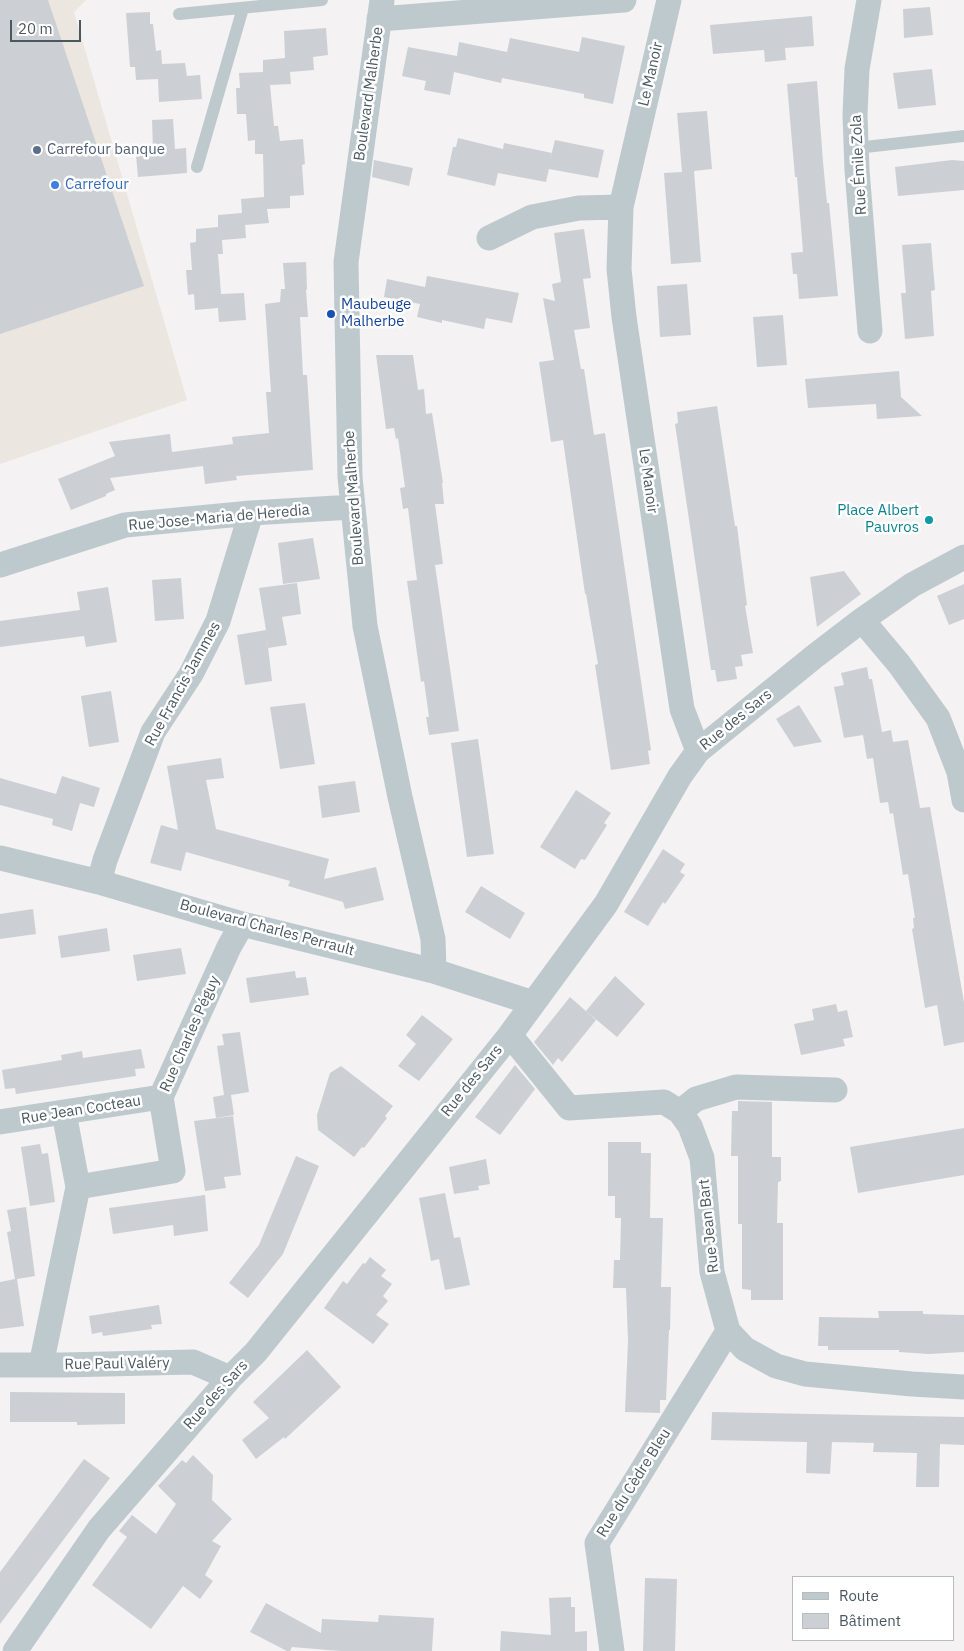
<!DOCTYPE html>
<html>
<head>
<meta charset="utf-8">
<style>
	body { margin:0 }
	#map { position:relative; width:964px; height:1651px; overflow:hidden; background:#f4f2f2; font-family:"IBM Plex Sans",sans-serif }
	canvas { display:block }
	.legend { position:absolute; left:792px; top:1576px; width:162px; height:65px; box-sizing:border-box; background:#fff; border:1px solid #b7bdbf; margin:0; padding:6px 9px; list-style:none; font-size:15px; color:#4a5960 }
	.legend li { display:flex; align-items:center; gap:10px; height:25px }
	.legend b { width:25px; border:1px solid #b7bdbf }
	.scale { position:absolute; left:10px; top:20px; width:71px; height:22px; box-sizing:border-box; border:2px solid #4a5960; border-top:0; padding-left:6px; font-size:15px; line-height:18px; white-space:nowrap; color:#4a5960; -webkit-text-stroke:4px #fff; paint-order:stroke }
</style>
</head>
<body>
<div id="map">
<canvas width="964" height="1651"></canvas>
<ul class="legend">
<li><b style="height:6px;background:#bec9ce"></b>Route</li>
<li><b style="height:14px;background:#ccd0d4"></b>Bâtiment</li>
</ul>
<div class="scale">20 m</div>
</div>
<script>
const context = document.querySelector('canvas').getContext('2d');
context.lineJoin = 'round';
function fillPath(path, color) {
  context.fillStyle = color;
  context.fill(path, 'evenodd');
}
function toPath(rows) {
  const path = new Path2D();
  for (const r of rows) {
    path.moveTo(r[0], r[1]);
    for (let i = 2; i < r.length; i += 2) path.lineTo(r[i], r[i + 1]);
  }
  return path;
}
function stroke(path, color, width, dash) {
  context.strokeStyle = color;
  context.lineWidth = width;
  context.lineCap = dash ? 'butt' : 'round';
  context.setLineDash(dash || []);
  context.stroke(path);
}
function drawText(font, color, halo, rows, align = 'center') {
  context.font = font + ' "IBM Plex Sans",sans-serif';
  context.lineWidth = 5;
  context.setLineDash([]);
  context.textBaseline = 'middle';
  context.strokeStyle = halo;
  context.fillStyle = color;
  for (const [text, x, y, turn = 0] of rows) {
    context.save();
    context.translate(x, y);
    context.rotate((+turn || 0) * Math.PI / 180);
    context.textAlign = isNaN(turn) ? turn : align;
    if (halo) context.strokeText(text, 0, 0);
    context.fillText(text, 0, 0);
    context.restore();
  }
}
fillPath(toPath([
	[0,0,86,0,74,12,187,400,0,464]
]), '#ebe6e0');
fillPath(toPath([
	[0,0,48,0,144,286,0,334],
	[930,7,933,35,904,38,903,9],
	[150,12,150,24,153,24,156,51,161,50,162,64,185,63,187,76,200,75,202,99,159,102,158,79,136,80,135,67,130,67,126,13],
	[812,16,814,46,785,48,786,60,765,62,764,50,713,54,710,25],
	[326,28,328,55,313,57,314,70,290,72,291,84,270,85,274,126,278,126,280,141,303,139,305,164,302,165,304,195,290,196,290,208,267,209,269,223,245,225,246,238,222,240,223,254,218,254,221,294,244,293,246,320,219,322,218,308,195,310,194,294,188,295,186,270,192,270,190,243,196,242,196,229,218,227,218,215,242,213,241,199,264,197,263,154,255,154,255,140,248,141,246,114,237,114,236,88,240,88,239,73,263,72,263,60,285,58,284,31],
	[582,37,625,46,613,104,584,98,584,94,502,78,501,83,454,72,450,95,424,90,426,81,402,76,408,47,457,56,459,42,507,52,510,38,579,52],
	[932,69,936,105,898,109,893,73],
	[817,81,823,162,827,203,829,203,838,296,799,299,797,274,793,274,791,253,803,252,797,177,795,177,787,84],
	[707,111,712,169,694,171,701,262,671,264,664,173,682,172,677,113],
	[173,119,175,149,186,148,187,173,138,177,136,155,145,155,145,151,153,150,152,120],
	[458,138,503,149,504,143,552,153,550,160,555,140,604,150,598,178,549,169,546,182,498,173,495,186,447,175,453,147,456,147],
	[374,160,413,168,409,186,372,177],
	[952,160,964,161,964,190,898,196,895,167],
	[584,229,591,278,583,279,590,328,574,330,581,369,584,369,594,435,605,433,651,750,648,751,650,764,611,770,595,665,598,664,586,594,585,594,563,440,551,442,539,362,554,360,543,298,555,301,552,284,561,282,554,233],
	[931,243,935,290,931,291,934,336,905,339,901,293,906,293,902,245],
	[306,262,307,289,306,290,308,317,300,317,303,375,307,375,313,470,236,476,237,480,205,484,203,466,110,478,115,490,106,494,106,496,71,510,58,479,115,456,109,442,170,434,172,452,233,444,232,437,269,433,266,392,271,392,265,304,280,302,281,289,285,289,283,263],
	[427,276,519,293,512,323,486,318,484,329,442,320,442,323,417,317,420,304,384,297,387,279,425,287],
	[687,284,691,335,660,337,657,286],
	[783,315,787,365,757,367,753,317],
	[376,355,413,355,418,390,424,389,426,414,432,413,443,483,442,483,444,504,435,504,443,564,435,565,459,731,429,735,426,717,429,717,424,681,421,682,407,581,417,580,411,533,408,508,403,509,400,488,405,487,398,438,396,439,394,428,386,429],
	[899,371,901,397,922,416,877,419,876,404,808,408,805,379],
	[717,406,735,526,737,526,747,605,745,606,753,653,741,655,743,666,735,667,737,679,717,682,715,670,711,670,675,424,678,423,677,412],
	[313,538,320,579,283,584,278,543],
	[844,571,861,594,817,627,810,577],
	[181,578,184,619,155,621,152,580],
	[297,583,301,614,282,617,287,645,268,648,267,638,272,681,245,685,237,635,266,630,259,588],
	[964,584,964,619,949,625,937,596],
	[108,587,117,642,86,647,84,636,0,647,0,621,80,610,77,592],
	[867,667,869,679,872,679,882,732,891,730,893,742,908,740,920,808,930,807,964,1002,964,1042,944,1046,937,1005,925,1008,912,929,914,928,913,918,915,918,908,874,903,875,893,813,890,814,888,802,880,803,873,758,867,759,863,735,844,738,834,687,844,685,841,673],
	[111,691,119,742,89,747,81,696],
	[305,703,315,764,280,769,270,707],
	[799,705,822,742,794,747,776,719],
	[478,739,494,854,467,857,451,743],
	[221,758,224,778,206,780,216,829,329,859,324,879,376,867,384,900,345,909,343,902,288,886,290,881,186,852,181,871,150,863,161,825,178,830,167,766],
	[62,776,100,788,94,807,80,803,72,831,52,825,53,819,0,805,0,778,56,794],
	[355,781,360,812,322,818,318,786],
	[576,790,611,813,604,823,607,825,585,860,581,859,575,869,540,847],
	[663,849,685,864,680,872,685,875,665,904,663,902,648,926,624,912],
	[481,886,525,913,510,939,465,912],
	[33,909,36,934,0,939,0,914],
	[107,928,110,951,61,958,58,936],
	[181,948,186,974,137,981,133,955],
	[295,971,296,978,306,977,309,995,250,1003,246,978],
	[615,976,645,1004,617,1037,586,1011],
	[570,997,596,1020,562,1062,558,1058,553,1065,534,1042],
	[836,1004,838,1012,847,1010,853,1037,843,1039,845,1046,801,1055,794,1024,814,1020,812,1009],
	[422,1015,453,1039,419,1081,398,1066,416,1044,406,1035],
	[240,1032,249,1092,231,1095,234,1115,216,1118,213,1097,224,1095,217,1046,224,1045,222,1034],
	[141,1049,145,1068,135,1069,136,1076,16,1094,15,1088,5,1089,2,1070,62,1060,61,1055,72,1053,82,1051,83,1058],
	[515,1065,535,1089,500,1135,475,1117],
	[341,1066,393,1106,385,1116,387,1118,364,1148,362,1147,354,1157,318,1130,317,1115,330,1073],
	[738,1101,772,1102,772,1157,781,1157,781,1181,778,1182,777,1223,783,1223,783,1300,751,1300,751,1290,742,1289,742,1224,738,1224,738,1156,731,1156,732,1111,738,1111],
	[233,1116,241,1175,224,1177,226,1188,205,1191,194,1121],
	[964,1128,964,1175,858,1193,850,1147],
	[608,1142,641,1142,641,1153,651,1153,650,1218,663,1218,661,1287,671,1287,670,1330,669,1330,666,1400,660,1400,660,1413,625,1412,628,1341,626,1288,613,1288,614,1260,620,1260,621,1218,615,1218,615,1196,608,1196],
	[40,1144,42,1154,48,1153,55,1202,30,1206,21,1147],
	[296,1156,319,1166,283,1254,248,1298,229,1283,259,1245],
	[486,1159,490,1184,478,1186,479,1190,454,1194,449,1167],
	[445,1193,454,1238,460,1237,470,1285,445,1290,439,1259,431,1261,419,1198],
	[205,1195,208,1231,174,1236,173,1225,113,1234,109,1208],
	[26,1207,35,1276,17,1279,24,1326,0,1329,0,1282,15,1279,7,1232,11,1231,7,1210],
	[370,1257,386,1270,381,1276,392,1284,383,1296,388,1301,376,1315,389,1324,373,1344,324,1308,343,1281,347,1284,363,1263,365,1264],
	[159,1305,162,1324,151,1325,152,1329,103,1336,102,1332,92,1334,89,1316],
	[878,1311,923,1311,923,1314,964,1315,964,1352,929,1354,899,1352,899,1350,828,1350,828,1346,818,1346,819,1317,879,1318],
	[307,1350,341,1387,285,1439,284,1437,256,1459,242,1440,269,1418,253,1402],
	[10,1392,125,1393,125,1424,77,1425,77,1422,10,1422],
	[712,1412,964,1417,964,1445,940,1444,939,1487,916,1487,917,1453,873,1452,874,1443,832,1442,830,1474,806,1473,807,1442,711,1440],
	[193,1455,213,1475,212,1500,232,1519,212,1541,221,1546,205,1575,213,1581,200,1599,183,1586,151,1629,92,1585,127,1537,119,1531,132,1515,156,1534,176,1504,158,1486,182,1460,186,1463],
	[84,1459,110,1478,0,1624,0,1572],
	[645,1578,677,1579,675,1651,643,1651],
	[571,1597,571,1607,575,1607,575,1632,587,1631,587,1651,500,1651,501,1631,551,1635,549,1598],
	[266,1603,321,1633,322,1619,378,1622,379,1615,434,1618,432,1651,340,1651,292,1647,290,1651,287,1651,250,1632]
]), '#ccd0d4');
stroke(toPath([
	[179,14,322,0],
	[856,148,964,136],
	[197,167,243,8]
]), '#bec9ce', 12);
stroke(toPath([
	[382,0,346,262,350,477,365,626,400,797,433,939,434,971],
	[669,0,621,207,619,269,624,317,682,709,698,751],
	[869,0,857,69,855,115,857,170,870,331],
	[379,19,624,0],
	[489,238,532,217,579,208,621,207],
	[0,565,125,525,251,513,353,507],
	[862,620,899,664,938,718,959,772,964,800],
	[0,858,99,882,242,924,434,971,533,1003],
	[99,882,105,860,153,732,191,674,218,621,251,513],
	[510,1035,569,1108,664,1102,680,1112,690,1126,702,1158,712,1272,728,1331,745,1349,776,1366,805,1374,912,1384,964,1387],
	[680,1112,696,1099,736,1087,835,1090],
	[64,1113,78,1187],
	[0,1122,161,1097],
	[0,1365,63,1365,193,1362,230,1378],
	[41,1365,78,1187,173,1171,161,1097,229,947,242,924],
	[15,1651,99,1529,230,1378,256,1352,510,1035,606,904,680,776,698,751,815,656,862,620,912,585,964,557],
	[612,1651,597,1543,728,1331]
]), '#bec9ce', 25);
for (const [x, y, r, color] of [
	[37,150,5,"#5c6f8a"],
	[55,185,5,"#3f7fe0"],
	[331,314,5,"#1a4fb4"],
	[929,520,5,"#0f9aa8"]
]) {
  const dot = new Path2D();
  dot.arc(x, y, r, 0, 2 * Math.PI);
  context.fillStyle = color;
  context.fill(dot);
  stroke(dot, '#fff', 2);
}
drawText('15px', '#4a5960', '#fff', [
	["Le Manoir",651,74,-77],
	["Boulevard Malherbe",369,94,-82],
	["Rue Émile Zola",859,165,-93],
	["Le Manoir",648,481,82],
	["Boulevard Malherbe",354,498,-94],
	["Rue Jose-Maria de Heredia",219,518,-5],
	["Rue Francis Jammes",183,684,-61],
	["Rue des Sars",736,720,-39],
	["Boulevard Charles Perrault",267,928,15],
	["Rue Charles Péguy",190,1034,-66],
	["Rue des Sars",472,1081,-51],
	["Rue Jean Cocteau",81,1110,-9],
	["Rue Jean Bart",709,1226,-96],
	["Rue Paul Valéry",117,1364,-1],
	["Rue des Sars",216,1395,-48],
	["Rue du Cèdre Bleu",634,1483,-58]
]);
drawText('15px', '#4e5e75', '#fff', [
	["Carrefour banque",47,150]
], 'left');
drawText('15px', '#366cbe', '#fff', [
	["Carrefour",65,185]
], 'left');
drawText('15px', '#164399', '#fff', [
	["Maubeuge",341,305],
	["Malherbe",341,322]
], 'left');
drawText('15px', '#0d838f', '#fff', [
	["Place Albert",919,511],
	["Pauvros",919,528]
], 'right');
</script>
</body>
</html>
